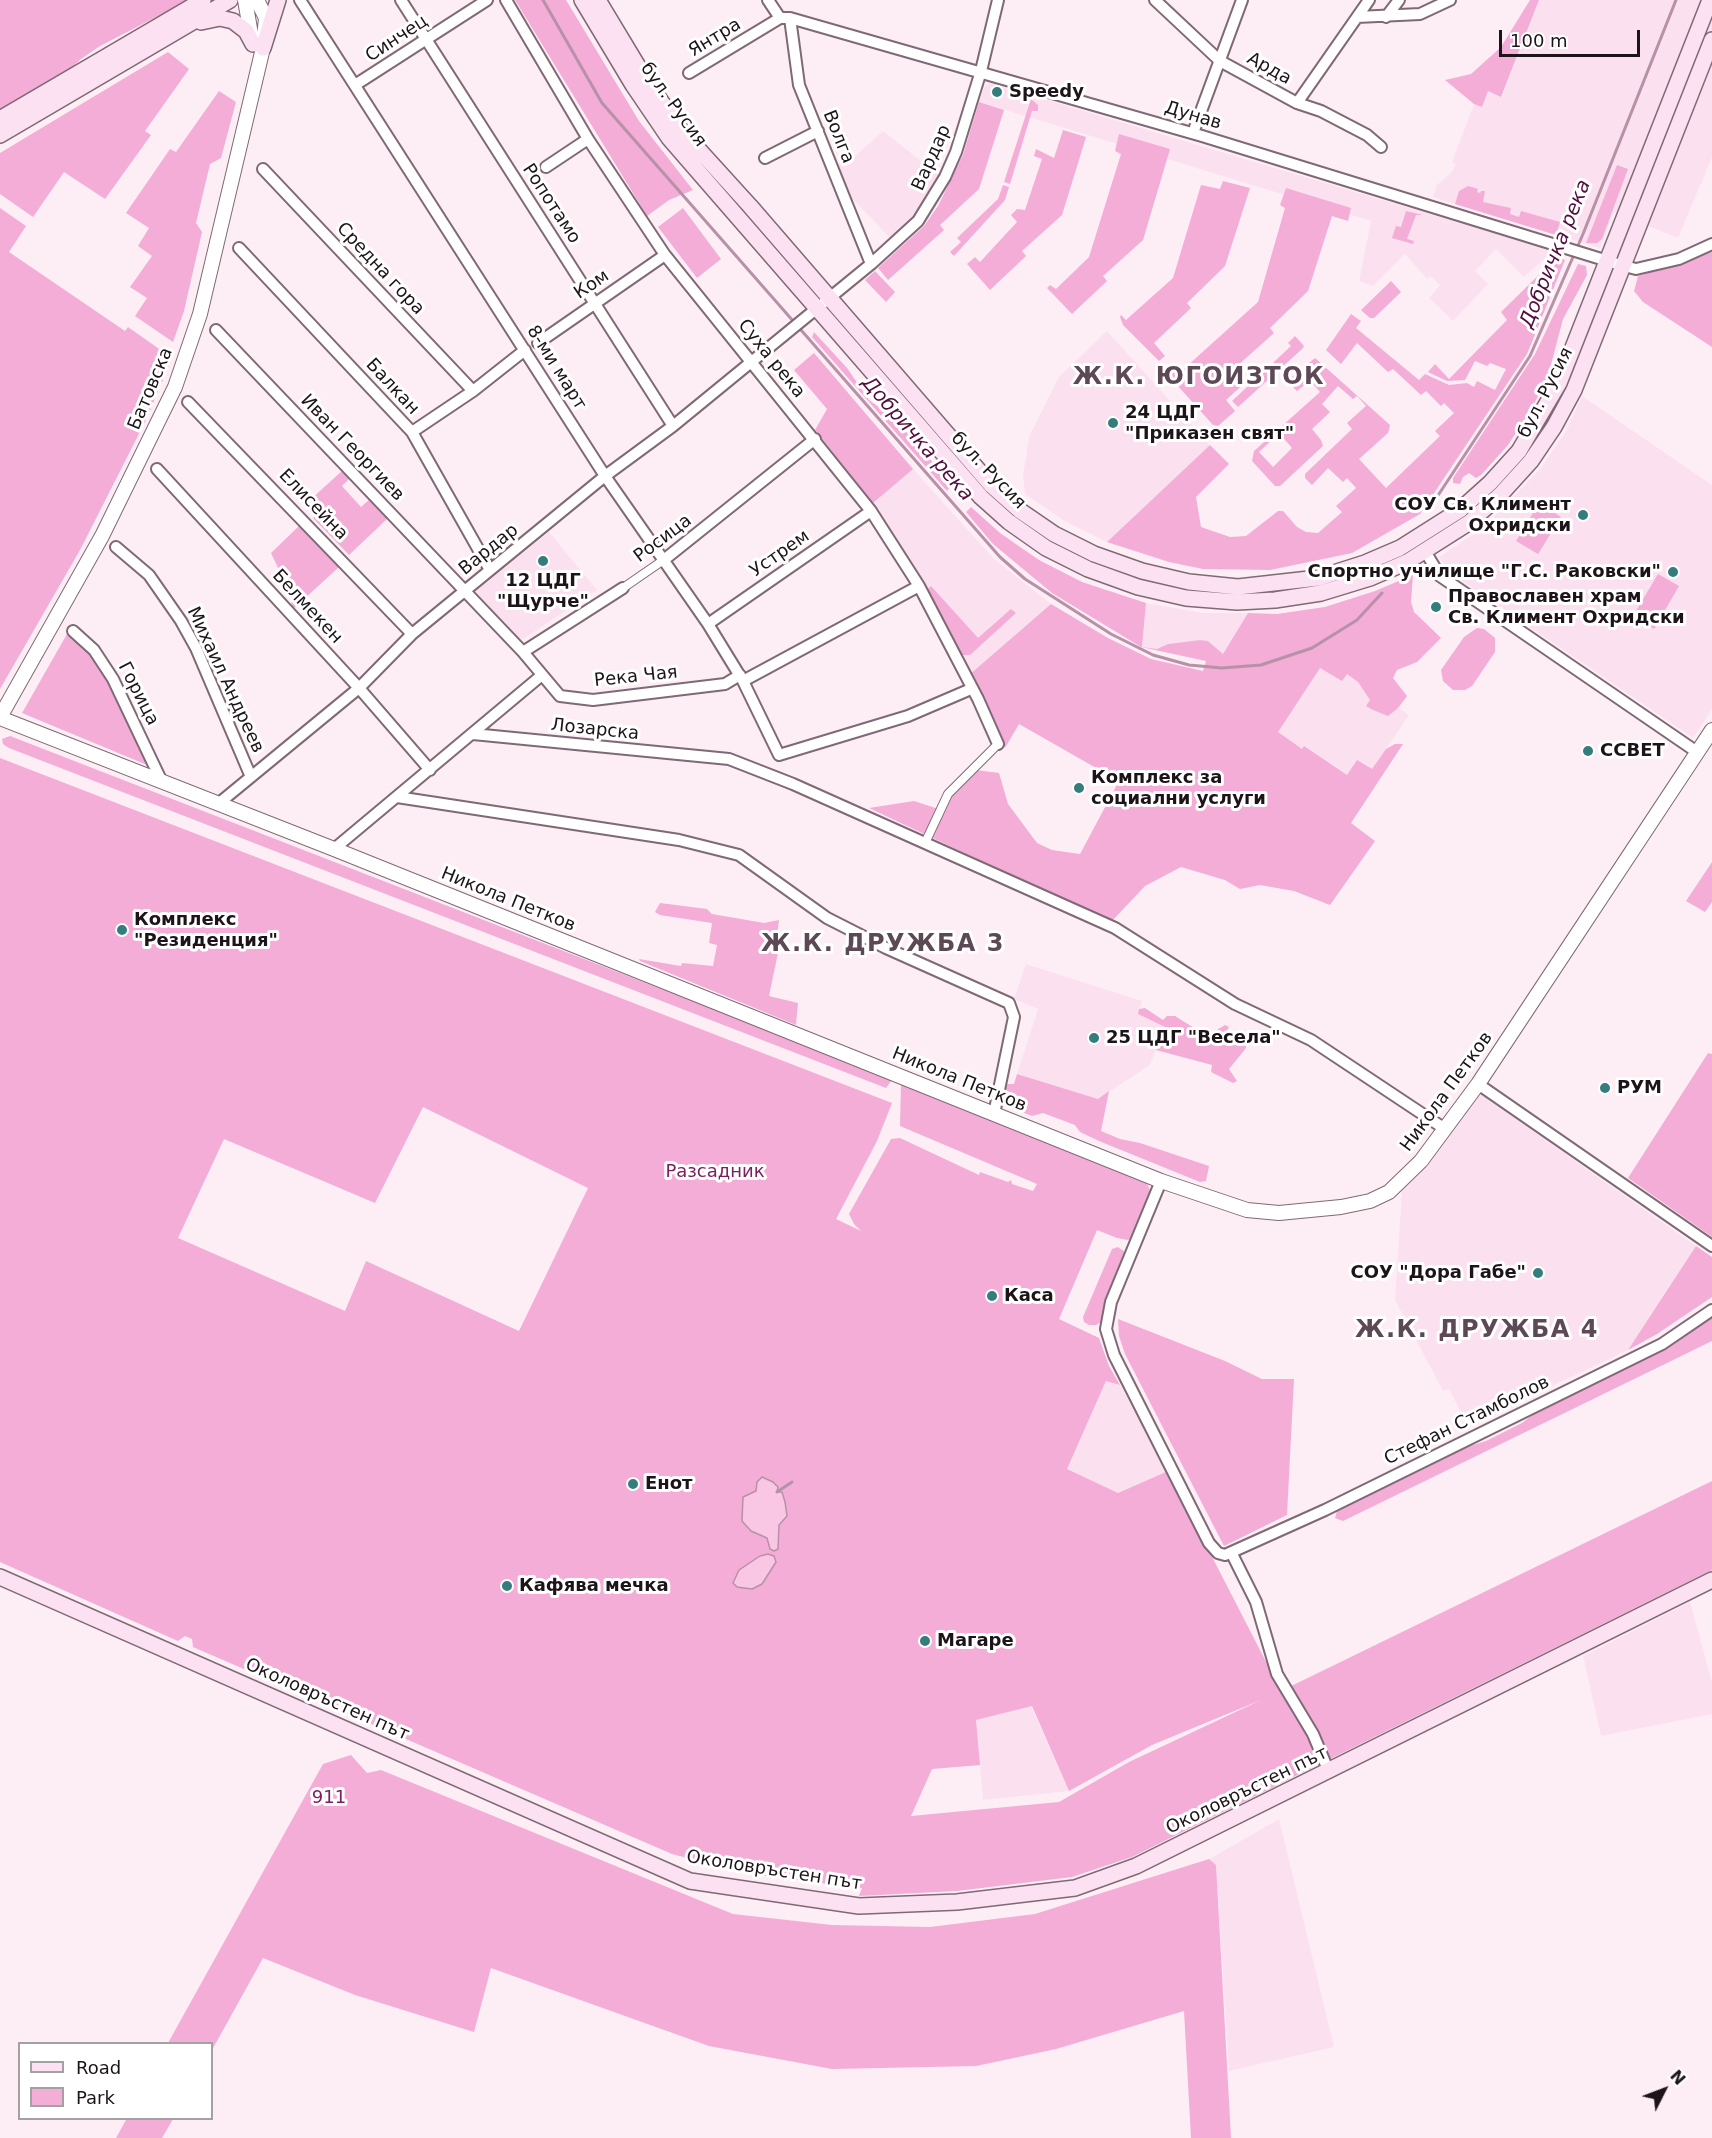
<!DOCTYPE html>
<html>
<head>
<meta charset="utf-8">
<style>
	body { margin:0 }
	#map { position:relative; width:1712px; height:2138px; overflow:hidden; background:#fdeef6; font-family:"DejaVu Sans",sans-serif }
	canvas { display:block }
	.legend { position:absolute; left:18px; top:2042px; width:195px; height:78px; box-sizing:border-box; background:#fff; border:2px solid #a4a1a3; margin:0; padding:8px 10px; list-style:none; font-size:18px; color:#1c1418 }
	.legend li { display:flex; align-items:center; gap:12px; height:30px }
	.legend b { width:30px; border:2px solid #a4a1a3 }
	.north { position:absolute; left:1634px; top:2060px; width:60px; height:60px; -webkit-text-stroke:4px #fff; paint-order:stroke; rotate:48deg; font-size:16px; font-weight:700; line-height:24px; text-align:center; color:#1c1418 }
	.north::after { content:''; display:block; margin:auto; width:21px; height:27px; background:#1c1418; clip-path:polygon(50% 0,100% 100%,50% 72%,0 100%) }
	.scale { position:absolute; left:1499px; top:30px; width:141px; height:27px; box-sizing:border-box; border:3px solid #1c1418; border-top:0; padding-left:8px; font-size:18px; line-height:21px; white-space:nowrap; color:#1c1418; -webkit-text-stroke:4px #fff; paint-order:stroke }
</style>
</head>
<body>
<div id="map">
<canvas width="1712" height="2138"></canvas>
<ul class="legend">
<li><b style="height:8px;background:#fce1f2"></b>Road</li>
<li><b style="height:16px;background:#f3add7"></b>Park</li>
</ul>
<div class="north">N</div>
<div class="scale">100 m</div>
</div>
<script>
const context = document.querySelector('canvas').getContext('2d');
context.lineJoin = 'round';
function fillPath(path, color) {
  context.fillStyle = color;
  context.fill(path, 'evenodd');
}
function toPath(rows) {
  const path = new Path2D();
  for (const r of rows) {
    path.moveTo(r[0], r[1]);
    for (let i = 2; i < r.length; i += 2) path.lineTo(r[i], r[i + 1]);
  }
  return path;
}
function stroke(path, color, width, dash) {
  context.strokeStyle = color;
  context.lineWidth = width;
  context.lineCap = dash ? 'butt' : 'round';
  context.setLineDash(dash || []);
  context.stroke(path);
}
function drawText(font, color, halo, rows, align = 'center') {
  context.font = font + ' "DejaVu Sans",sans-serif';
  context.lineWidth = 6;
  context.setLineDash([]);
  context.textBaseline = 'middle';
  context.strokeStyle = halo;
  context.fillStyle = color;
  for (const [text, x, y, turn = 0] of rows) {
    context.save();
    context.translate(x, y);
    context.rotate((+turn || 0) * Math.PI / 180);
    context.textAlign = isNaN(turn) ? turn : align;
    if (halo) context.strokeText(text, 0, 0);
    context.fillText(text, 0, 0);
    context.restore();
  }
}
fillPath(toPath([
	[1539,0,1712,0,1712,157,1678,238,1614,212,1600,248,1433,197,1437,185,1451,173,1456,164,1452,162,1474,104,1482,107,1488,91,1502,97],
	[990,83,1540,247,1552,252,1524,277,1496,249,1475,271,1488,284,1453,321,1429,298,1440,285,1430,276,1427,279,1405,254,1373,286,1359,281,1371,221,979,102,985,86],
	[883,131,939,175,913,217,891,239,845,191,835,165,851,160],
	[1107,331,1210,445,1107,542,1063,520,1025,494,1023,476,1029,437,1059,377],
	[1582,396,1712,485,1712,709,1693,738,1449,572,1439,557,1483,528,1540,469,1566,431],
	[913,469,994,559,1051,604,969,675,924,583,873,503],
	[549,532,597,590,520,641,475,592],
	[1146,603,1203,613,1248,613,1223,654,1208,641,1200,640,1168,644,1157,649,1142,647],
	[1319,656,1409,715,1323,841,1236,782],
	[1026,964,1142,1001,1138,1014,1165,1027,1150,1065,1098,1099,1017,1074,1038,1009,1014,999],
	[1480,1094,1696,1246,1628,1350,1468,1426,1449,1389,1443,1391,1395,1300,1402,1190,1428,1166],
	[1107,1380,1120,1385,1168,1471,1118,1493,1067,1469],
	[1690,1602,1712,1682,1712,1714,1601,1736,1583,1656],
	[1031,1706,1069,1791,983,1800,976,1720],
	[1279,1819,1334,2047,1229,2071,1216,1865,1209,1859]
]), '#fbe1f0');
fillPath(toPath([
	[0,0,189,0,100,46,81,59,66,73,0,111],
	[515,0,566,0,639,121,693,190,669,200,647,216],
	[1530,0,1539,0,1501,97,1488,91,1482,107,1474,104,1445,80,1471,74,1501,47],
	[168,52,189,69,145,131,151,135,105,199,64,172,33,217,0,194,0,153],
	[219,91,236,102,221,158,210,164,196,223,202,232,184,311,173,342,135,316,147,298,130,287,152,256,138,246,149,228,126,213,170,149,176,152],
	[1031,99,1038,105,1038,111,1032,111,1010,184,1004,182],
	[979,102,1004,110,979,189,940,225,944,230,888,280,878,268,924,226,938,206,963,155],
	[1063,130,1086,137,1062,215,1022,251,1026,256,990,290,967,264,975,257,980,262,1017,222,1011,215,1017,209,1025,210,1042,159,1034,156,1036,149,1054,158],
	[1119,134,1170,149,1143,240,1103,276,1107,281,1072,314,1047,288,1050,285,1056,289,1089,257,1121,154,1115,151],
	[1617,165,1628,169,1602,239,1597,243,1586,243],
	[1223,181,1250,188,1225,266,1187,303,1191,308,1154,343,1165,356,1159,361,1123,325,1120,317,1121,315,1126,320,1173,278,1201,185,1220,189],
	[1003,185,1009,187,1005,200,954,256,950,252,961,242,957,238,998,199],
	[1468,186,1478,189,1477,192,1480,193,1481,191,1485,191,1483,202,1511,208,1510,214,1519,217,1521,211,1560,222,1556,235,1455,204,1459,191],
	[1286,188,1351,208,1348,221,1332,216,1308,291,1270,328,1274,333,1236,367,1248,380,1226,400,1235,411,1218,426,1213,425,1168,375,1172,370,1177,375,1258,302,1285,208,1280,205],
	[0,208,26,226,9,252,125,331,128,327,172,358,146,420,80,550,0,689],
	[683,208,721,259,697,278,658,227],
	[1406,211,1423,215,1416,215,1407,239,1414,241,1413,244,1392,238,1396,226,1401,227],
	[1712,252,1712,347,1643,302,1634,291,1638,276],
	[1557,257,1565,260,1527,354,1420,514,1352,553,1270,570,1203,569,1169,562,1107,542,1210,445,1229,464,1196,497,1201,527,1230,537,1246,536,1278,511,1283,511,1297,527,1306,532,1318,533,1342,512,1336,506,1356,488,1347,478,1343,482,1328,468,1312,485,1305,478,1305,474,1352,429,1347,423,1366,406,1357,396,1353,399,1338,386,1322,404,1330,412,1312,429,1321,440,1323,446,1280,486,1275,486,1252,461,1254,451,1320,392,1310,381,1297,391,1287,381,1315,358,1390,425,1388,433,1359,459,1386,488,1440,436,1435,431,1454,413,1444,403,1441,406,1426,391,1421,395,1393,369,1388,372,1357,343,1341,364,1326,350,1351,314,1361,321,1356,328,1419,380,1425,374,1449,385,1467,383,1474,387,1477,381,1495,390,1506,369,1490,363,1487,366,1475,361,1465,380,1447,381,1428,372,1435,364,1449,379,1507,320,1501,312],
	[1279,433,1292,448,1273,467,1259,452],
	[1578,264,1586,266,1587,275,1563,319,1548,376,1532,408,1508,445,1481,475,1476,478,1469,473,1463,477,1460,484,1453,483,1453,478,1535,354],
	[875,271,895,292,886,302,865,280],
	[1391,281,1401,292,1374,318,1370,318,1361,310],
	[814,332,847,368,869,400,894,418,952,484,947,491,812,337],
	[1295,336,1304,346,1302,349,1238,407,1232,401,1291,346,1288,343],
	[814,353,913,469,873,503,815,430,827,409,794,370],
	[343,470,350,478,342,486,361,507,370,499,388,518,349,555,313,518,320,511,310,500],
	[1539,503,1561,517,1538,554,1516,541],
	[971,507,1000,533,1039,560,1082,582,1146,603,1142,647,1157,649,1168,644,1200,640,1208,641,1223,654,1248,613,1277,614,1325,607,1375,591,1413,575,1411,602,1414,612,1441,638,1417,662,1397,670,1393,678,1407,696,1398,708,1388,716,1373,710,1366,706,1370,700,1358,682,1347,674,1342,681,1320,668,1278,732,1302,749,1304,746,1347,775,1357,760,1372,769,1386,749,1395,744,1403,744,1351,823,1375,841,1330,905,1294,891,1260,885,1240,889,1225,880,1181,867,1145,886,1111,922,869,808,914,801,945,811,954,792,976,770,999,773,1008,804,1037,843,1052,850,1080,854,1119,781,1019,724,1005,748,969,675,1051,604,1108,638,1151,659,1203,671,1206,661,1141,647,1052,593,993,544,966,512],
	[300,525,340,566,292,610,291,595,271,553],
	[1658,574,1679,586,1654,629,1633,616],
	[931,586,978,638,1011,609,1016,613,970,655,962,655,958,652,927,590],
	[1477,628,1484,629,1495,638,1495,652,1472,686,1465,690,1453,690,1443,681,1441,670,1464,637],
	[67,634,91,654,98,664,152,767,22,713],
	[10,736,888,1077,891,1081,886,1088,9,748,3,744,2,739],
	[0,758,892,1103,877,1141,836,1219,861,1231,854,1224,849,1214,891,1139,900,1138,979,1175,980,1172,1008,1182,1011,1180,1012,1184,1033,1191,1037,1184,900,1126,901,1084,1146,1181,1150,1190,1149,1197,1132,1238,1128,1240,1117,1238,1097,1230,1059,1319,1099,1338,1109,1366,1120,1385,1106,1381,1067,1469,1118,1493,1168,1471,1281,1691,1712,1481,1712,1570,1132,1857,1072,1877,957,1891,859,1896,862,1888,749,1874,672,1854,193,1647,192,1639,185,1636,178,1641,0,1562],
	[423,1107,588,1188,519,1331,366,1261,345,1311,178,1238,224,1139,375,1203],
	[1261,1700,1129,1762,1059,1802,911,1816,932,1769,980,1765,976,1720,1032,1706,1069,1791,1152,1745],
	[1712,862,1712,902,1705,912,1686,901],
	[660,903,707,909,712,914,764,923,779,920,776,943,779,948,769,996,798,1003,796,1025,640,961,639,959,681,966,682,963,713,966,717,945,709,943,712,923,660,915,655,912],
	[1145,1008,1163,1020,1167,1016,1175,1016,1207,1036,1225,1025,1229,1027,1226,1032,1237,1039,1243,1034,1247,1039,1246,1048,1229,1069,1237,1081,1233,1083,1211,1072,1212,1065,1156,1050,1165,1027,1138,1014,1139,1009],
	[1708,1053,1712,1054,1712,1237,1628,1178],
	[1017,1074,1098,1099,1109,1091,1101,1131,1120,1139,1140,1143,1209,1166,1206,1181,1200,1182,1099,1141,1080,1132,1075,1125,1043,1113,1032,1116,1002,1104,1007,1084,1014,1084],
	[1696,1246,1712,1257,1712,1297,1657,1334,1628,1350],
	[1118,1247,1125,1252,1125,1256,1110,1291,1101,1322,1096,1325,1089,1325,1084,1322,1083,1317,1112,1249],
	[1712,1316,1712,1341,1343,1521,1335,1518,1337,1511,1467,1447,1486,1441,1522,1423,1537,1411,1668,1347],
	[1118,1319,1225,1361,1262,1379,1294,1379,1287,1515,1224,1546,1125,1354,1119,1336],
	[351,1755,367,1773,381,1770,733,1914,832,1925,930,1927,1035,1914,1209,1859,1216,1865,1231,2138,1191,2138,1184,2011,1056,2049,976,2066,832,2069,709,2046,491,1968,474,2032,355,1995,263,1958,212,2050,212,2044,168,2043,323,1764],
	[127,2118,173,2118,173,2119,162,2138,116,2138]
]), '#f3add7');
const water = toPath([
	[762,1477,773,1482,778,1487,777,1492,782,1492,785,1502,787,1516,779,1525,778,1549,774,1551,770,1549,767,1538,751,1531,742,1521,743,1497,756,1491,757,1482,762,1477],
	[768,1554,774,1556,776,1562,762,1584,752,1589,737,1587,733,1583,739,1570,760,1556,768,1554]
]);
fillPath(water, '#f9c7e4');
stroke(water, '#b791a7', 1.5);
stroke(toPath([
	[543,0,602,103,1000,557,1025,579,1111,634,1153,655,1189,665,1222,668,1261,665,1312,648,1357,620,1382,593],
	[1433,503,1530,356,1583,234,1676,0],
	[777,1492,792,1482]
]), '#b791a7', 3);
const pedestrian = toPath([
	[623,588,665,559],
	[925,843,948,794,998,744]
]);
const minor = toPath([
	[300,0,605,476,708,624,743,681,779,755,908,716,971,689],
	[401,0,673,426],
	[506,0,588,139,665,255,871,511,919,586,978,699,998,744],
	[768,0,780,18],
	[1155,0,1220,61,1297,103,1321,111,1367,135,1381,147],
	[1357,17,1420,14,1450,0],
	[1386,17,1399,0],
	[790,18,799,85,871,264],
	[689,73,780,18,790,18,1202,136,1624,266,1636,269,1679,259,1712,244],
	[355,85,487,0],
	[1297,103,1369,0],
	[1193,133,1242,0],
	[765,158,818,131],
	[546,167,588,139],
	[263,169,473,391],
	[239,248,412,432,490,570],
	[216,330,523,652,560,696,593,700,725,684,740,675],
	[538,343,665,255],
	[188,402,412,634],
	[412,432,473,391,525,350],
	[157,469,359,688,430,770],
	[116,547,149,575,181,621,196,648,251,777],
	[1425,551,1440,576,1697,752],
	[665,559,815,439],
	[708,624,871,511],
	[73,631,94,650,113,679,161,780],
	[523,652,623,588],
	[743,681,919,586],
	[473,734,729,759,793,784,1115,928,1235,1004,1311,1040,1445,1129],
	[397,797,679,840,739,855,827,918,886,948,1009,1003,1014,1017,994,1114],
	[218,804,359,688,412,634,605,476,673,426,871,264,918,221,945,177,956,152,981,71,998,0],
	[334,849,542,675],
	[1478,1084,1712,1246],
	[1161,1181,1111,1302,1106,1329,1114,1355,1209,1543,1218,1553,1225,1555,1325,1510,1662,1344,1712,1310],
	[1232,1554,1256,1602,1277,1674,1313,1734,1329,1772]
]);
const tertiary = toPath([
	[245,0,252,40],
	[0,717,102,536,175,387,200,314,263,48,266,18,257,0],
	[0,718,334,849,1161,1181,1247,1210,1279,1213,1341,1207,1370,1201,1389,1192,1421,1161,1478,1084,1712,730]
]);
const secondary = toPath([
	[582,0,633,85,669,138,981,497,1009,522,1046,548,1088,569,1138,587,1186,598,1237,602,1275,600,1321,593,1370,578,1407,562,1470,522,1501,494,1531,461,1554,427,1574,390,1712,40],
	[598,0,645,78,680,129,750,206,992,486,1019,510,1054,534,1094,554,1142,571,1189,582,1238,587,1318,578,1365,563,1400,548,1460,510,1490,483,1519,451,1559,383,1710,0],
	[201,22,220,18,233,21,246,31,253,44],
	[263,48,278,0],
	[0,119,203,0],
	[0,135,230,0],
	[0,1577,690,1881,859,1906,957,1902,1075,1888,1136,1866,1712,1580]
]);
stroke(pedestrian, '#7f6975', 10);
stroke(minor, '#7f6975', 14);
stroke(tertiary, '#7f6975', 16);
stroke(secondary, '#7f6975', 18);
stroke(pedestrian, '#fff', 8);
stroke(minor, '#fff', 10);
stroke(tertiary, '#fff', 14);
stroke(secondary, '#fce1f2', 15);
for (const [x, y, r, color] of [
	[997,92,6,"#347d7c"],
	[1113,423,6,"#347d7c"],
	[1583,515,6,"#347d7c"],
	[543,561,6,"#347d7c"],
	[1673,572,6,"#347d7c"],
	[1436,607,6,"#347d7c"],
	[1588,751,6,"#347d7c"],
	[1079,788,6,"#347d7c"],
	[122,930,6,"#347d7c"],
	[1094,1038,6,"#347d7c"],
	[1605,1088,6,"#347d7c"],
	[1538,1273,6,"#347d7c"],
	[992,1296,6,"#347d7c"],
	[633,1484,6,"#347d7c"],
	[507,1586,6,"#347d7c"],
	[925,1641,6,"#347d7c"]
]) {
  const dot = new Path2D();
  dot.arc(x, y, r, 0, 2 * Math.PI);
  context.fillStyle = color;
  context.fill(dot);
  stroke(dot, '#fff', 2);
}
drawText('18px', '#1c1418', '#fff', [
	["Янтра",715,38,-31],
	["Синчец",397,39,-33],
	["Арда",1269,69,29],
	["бул. Русия",673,105,54],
	["Дунав",1193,116,17],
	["Волга",838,137,68],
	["Вардар",932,158,-66],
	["Ропотамо",551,204,57],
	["Средна гора",380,269,47],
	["Ком",592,285,-34],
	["Суха река",771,359,51],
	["8-ми март",556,368,58],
	["Балкан",392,387,47],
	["Батовска",151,389,-67],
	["бул. Русия",1546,393,-63],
	["Иван Георгиев",352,448,46],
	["бул. Русия",988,471,46],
	["Елисейна",313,505,46],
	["Росица",663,539,-37],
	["Вардар",489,550,-39],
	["Устрем",780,554,-35],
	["Белмекен",307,607,47],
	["Река Чая",636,677,-6],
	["Михаил Андреев",225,680,65],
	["Горица",138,694,63],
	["Лозарска",595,730,6],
	["Никола Петков",508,900,22],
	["Никола Петков",959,1080,22],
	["Никола Петков",1447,1092,-54],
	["Стефан Стамболов",1467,1421,-26],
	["Околовръстен път",327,1700,24],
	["Околовръстен път",1247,1791,-26],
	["Околовръстен път",774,1871,9]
]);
drawText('bold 18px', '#1c1418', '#fff', [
	["Speedy",1009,92],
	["24 ЦДГ",1125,413],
	["\"Приказен свят\"",1125,434],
	["СОУ Св. Климент",1571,505,"right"],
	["Охридски",1571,526,"right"],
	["Спортно училище \"Г.С. Раковски\"",1661,572,"right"],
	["12 ЦДГ",543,581,"center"],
	["\"Щурче\"",543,602,"center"],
	["Православен храм",1448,597],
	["Св. Климент Охридски",1448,618],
	["ССВЕТ",1600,751],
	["Комплекс за",1091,778],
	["социални услуги",1091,799],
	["Комплекс",134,920],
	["\"Резиденция\"",134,941],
	["25 ЦДГ \"Весела\"",1106,1038],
	["РУМ",1617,1088],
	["СОУ \"Дора Габе\"",1526,1273,"right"],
	["Каса",1004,1296],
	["Енот",645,1484],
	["Кафява мечка",519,1586],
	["Магаре",937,1641]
], 'left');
drawText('18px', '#7b205e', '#fff', [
	["Разсадник",715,1172],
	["911",329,1798]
]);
drawText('italic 20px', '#530d3e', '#fff', [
	["Добричка река",1556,254,-68],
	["Добричка река",917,439,49]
]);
context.letterSpacing = '1.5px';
drawText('bold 24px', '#5d4955', '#fff', [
	["Ж.К. ЮГОИЗТОК",1199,378],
	["Ж.К. ДРУЖБА 3",883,945],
	["Ж.К. ДРУЖБА 4",1477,1331]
]);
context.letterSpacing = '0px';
</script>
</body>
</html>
